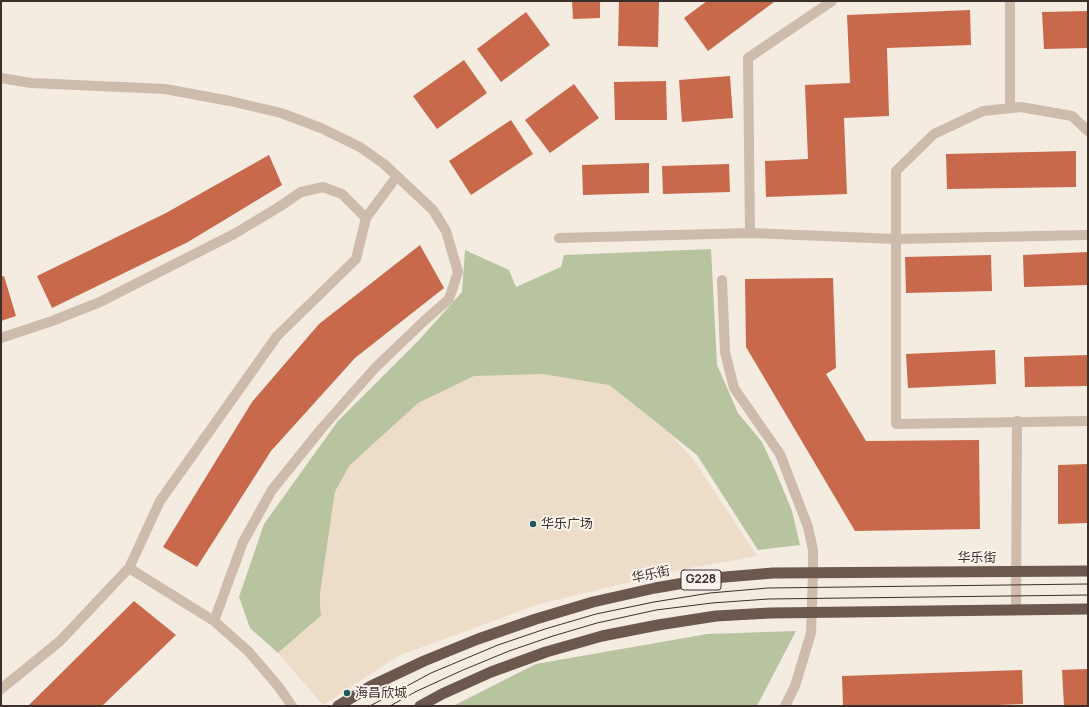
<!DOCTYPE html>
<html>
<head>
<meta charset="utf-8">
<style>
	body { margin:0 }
	#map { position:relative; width:1089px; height:707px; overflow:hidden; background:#f4ebe1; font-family:Manrope,sans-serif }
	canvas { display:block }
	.frame { position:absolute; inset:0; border:2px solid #3b302b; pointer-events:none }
</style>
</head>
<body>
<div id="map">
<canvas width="1089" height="707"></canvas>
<div class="frame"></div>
</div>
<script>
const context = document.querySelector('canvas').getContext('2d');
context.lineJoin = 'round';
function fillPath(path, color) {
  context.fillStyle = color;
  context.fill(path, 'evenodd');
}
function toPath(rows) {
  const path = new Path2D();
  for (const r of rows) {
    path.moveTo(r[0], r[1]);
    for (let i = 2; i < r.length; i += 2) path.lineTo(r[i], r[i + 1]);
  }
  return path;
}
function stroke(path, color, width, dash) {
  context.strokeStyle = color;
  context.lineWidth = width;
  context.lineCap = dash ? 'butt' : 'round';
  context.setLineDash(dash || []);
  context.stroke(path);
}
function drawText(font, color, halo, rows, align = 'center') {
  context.font = font + ' Manrope,"Noto Sans SC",sans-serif';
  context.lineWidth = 4;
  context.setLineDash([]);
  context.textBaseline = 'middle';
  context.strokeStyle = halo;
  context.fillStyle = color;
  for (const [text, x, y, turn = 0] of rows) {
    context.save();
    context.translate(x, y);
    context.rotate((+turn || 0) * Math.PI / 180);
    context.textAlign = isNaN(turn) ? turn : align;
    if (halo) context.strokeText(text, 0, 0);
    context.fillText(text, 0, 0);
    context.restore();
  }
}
fillPath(toPath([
	[711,249,717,365,738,413,762,442,776,472,792,511,800,545,758,550,697,455,609,385,350,465,335,492,320,595,321,616,278,653,250,628,239,597,264,524,338,421,419,340,462,292,465,250,509,270,516,287,561,267,564,255],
	[796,631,757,706,453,706,536,664,707,634]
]), '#b8c4a0');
fillPath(toPath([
	[543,374,609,385,665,429,693,459,757,556,684,569,539,604,398,656,323,705,278,653,321,616,320,595,335,492,350,465,418,403,474,376]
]), '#ecdcc8');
fillPath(toPath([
	[572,1,600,1,600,18,573,19],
	[619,1,659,1,658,47,618,46],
	[707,1,773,1,774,2,708,51,684,18],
	[970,10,971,45,887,48,889,116,844,118,847,194,766,197,765,161,808,159,805,85,850,83,847,15],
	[1088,11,1088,48,1044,49,1042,12],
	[526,12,550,45,501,82,477,49],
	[464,60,487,93,437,129,413,96],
	[730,76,733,118,682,122,679,80],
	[666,81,667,120,615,120,614,82],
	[574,84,599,118,550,153,525,120],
	[511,120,533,154,471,195,449,161],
	[1076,151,1076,187,947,189,946,154],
	[269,155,282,185,188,242,52,308,37,276,166,213],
	[649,163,649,193,583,195,582,165],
	[729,164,730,192,663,194,662,166],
	[420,245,444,288,355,358,271,451,197,567,163,547,252,402,319,324],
	[1088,252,1088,285,1024,287,1023,255],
	[991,255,992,291,906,293,905,257],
	[4,276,16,316,1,321,1,277],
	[833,278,836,368,826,374,866,441,979,440,980,529,855,531,746,347,745,279],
	[995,350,996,384,908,388,906,354],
	[1088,355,1088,386,1025,387,1024,357],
	[1088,464,1088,523,1058,524,1058,465],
	[134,601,176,635,102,706,28,706],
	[1088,669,1088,706,1064,706,1062,670],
	[1022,670,1023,704,976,706,843,706,842,676]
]), '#c8694b');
stroke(toPath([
	[1,78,31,83,165,89,230,101,281,113,321,128,360,147,384,164,433,210,446,231,458,272,449,299,424,321,375,368,322,428,272,490,243,542,214,621],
	[1010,108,1010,1],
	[1088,131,1072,116,1021,107,983,111,934,134,896,171,896,424,1088,421],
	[750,233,748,58,832,1],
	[559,238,750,233,896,239,1088,235],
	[722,280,725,352,734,388,780,454,808,527,813,550,813,573,811,633,795,686,785,706],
	[1,338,52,321,100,302,234,234,279,207,301,192,323,187,342,194,366,218],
	[129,568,214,621,249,652,278,686,292,706],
	[1016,610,1017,421],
	[1,689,60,641,129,568,160,501,277,336,356,259,366,218,397,176]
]), '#cdbbac', 10);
stroke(toPath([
	[338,706,371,686,424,661,478,639,536,619,593,602,655,588,713,578,773,573,1088,571],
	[420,706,442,694,491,672,546,652,602,636,658,625,716,616,770,613,1088,609]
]), '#6c584f', 11);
stroke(toPath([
	[370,706,431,673,498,645,545,629,596,614,654,602,710,593,768,588,1088,584],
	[390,706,417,691,463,670,509,651,553,636,597,623,656,610,712,603,768,599,1088,595]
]), '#3b302b', 1);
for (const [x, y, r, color] of [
	[533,524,4,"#1f5a5e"],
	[347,693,4,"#1f5a5e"]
]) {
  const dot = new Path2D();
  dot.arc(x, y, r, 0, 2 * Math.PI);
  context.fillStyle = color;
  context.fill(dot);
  stroke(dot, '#fbf5ee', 1.5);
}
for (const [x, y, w] of [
	[701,580,40]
]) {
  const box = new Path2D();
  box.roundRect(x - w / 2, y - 10, w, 20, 3);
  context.fillStyle = '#fbf5ee';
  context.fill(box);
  stroke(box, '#3b302b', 1);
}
drawText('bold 12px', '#3b302b', null, [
	["G228",701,580]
]);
drawText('13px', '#3b302b', '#fbf5ee', [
	["华乐广场",541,524],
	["海昌欣城",355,693]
], 'left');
drawText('13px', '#3b302b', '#fbf5ee', [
	["华乐街",977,558],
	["华乐街",651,575,-12]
]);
</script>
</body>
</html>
